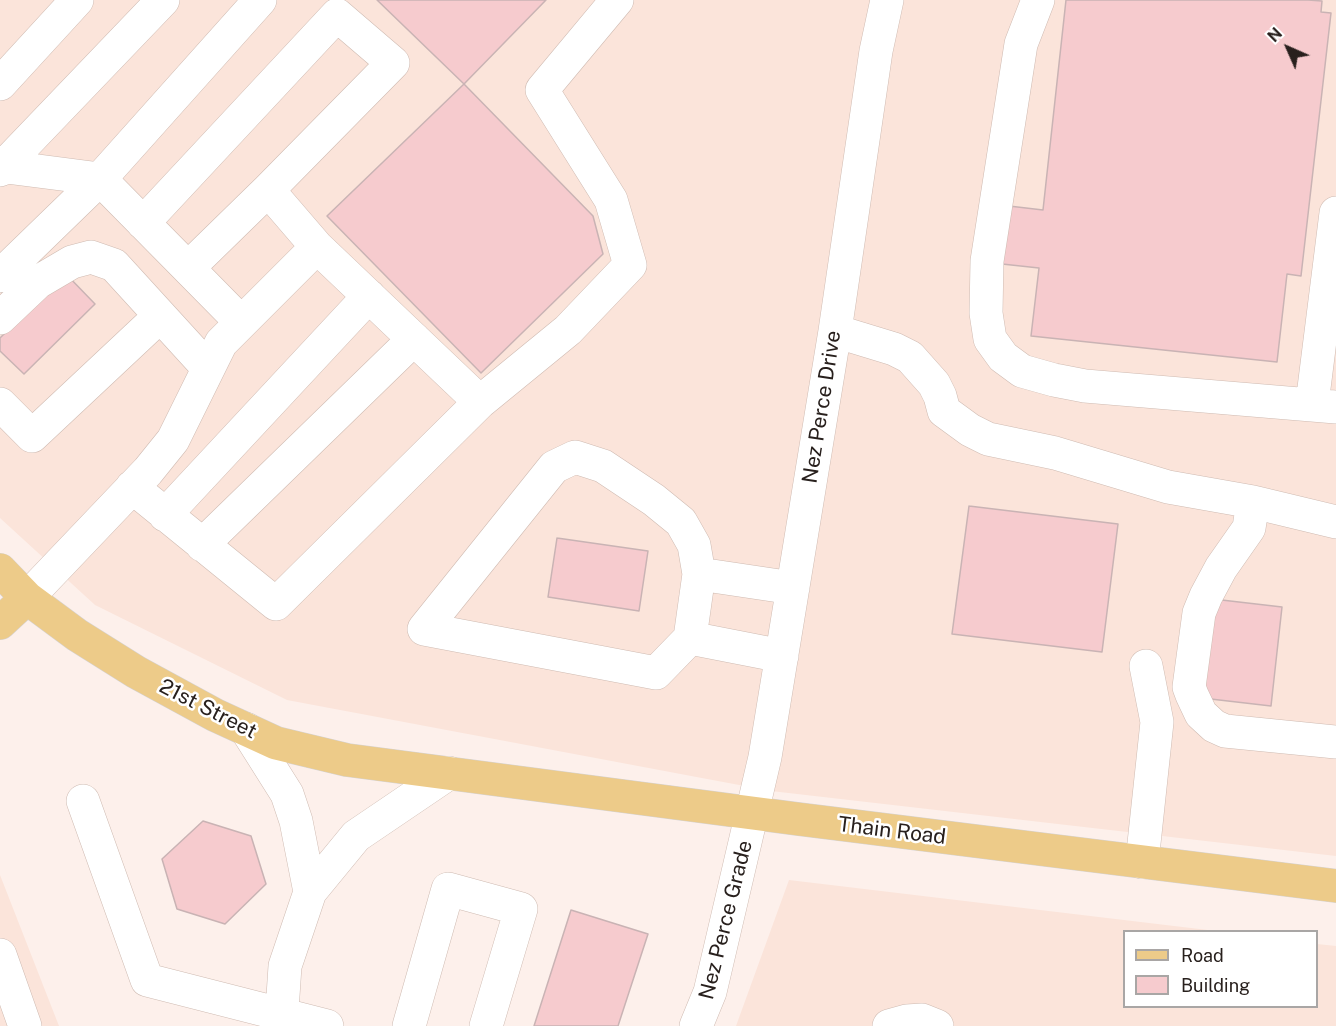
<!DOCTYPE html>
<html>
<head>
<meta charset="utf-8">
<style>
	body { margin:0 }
	#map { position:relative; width:1336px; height:1026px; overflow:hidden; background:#fdf0eb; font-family:"Public Sans",sans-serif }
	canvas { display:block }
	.legend { position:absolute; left:1123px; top:930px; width:195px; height:78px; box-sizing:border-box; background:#fff; border:2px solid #a9a6a5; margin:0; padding:8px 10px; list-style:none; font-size:18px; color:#28201d }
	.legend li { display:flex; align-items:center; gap:12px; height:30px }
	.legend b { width:30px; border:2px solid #a9a6a5 }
	.north { position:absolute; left:1258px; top:18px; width:60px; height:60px; -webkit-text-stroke:4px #fff; paint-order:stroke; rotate:315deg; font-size:16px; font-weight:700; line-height:24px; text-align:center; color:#28201d }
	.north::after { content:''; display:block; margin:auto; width:21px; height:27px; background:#28201d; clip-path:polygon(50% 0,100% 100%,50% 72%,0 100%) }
</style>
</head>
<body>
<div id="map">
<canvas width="1336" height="1026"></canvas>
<ul class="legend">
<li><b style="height:8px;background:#edcb89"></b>Road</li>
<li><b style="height:16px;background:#f6cbce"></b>Building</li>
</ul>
<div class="north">N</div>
</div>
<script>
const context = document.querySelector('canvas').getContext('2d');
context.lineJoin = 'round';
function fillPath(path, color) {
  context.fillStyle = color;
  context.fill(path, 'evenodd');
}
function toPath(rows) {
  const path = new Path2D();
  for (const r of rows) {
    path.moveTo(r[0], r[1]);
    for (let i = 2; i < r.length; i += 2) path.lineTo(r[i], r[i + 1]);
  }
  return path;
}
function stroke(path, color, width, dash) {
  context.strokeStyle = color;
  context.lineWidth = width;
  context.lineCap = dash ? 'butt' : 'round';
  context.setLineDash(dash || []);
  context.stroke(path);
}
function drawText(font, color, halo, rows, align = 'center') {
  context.font = font + ' "Public Sans",sans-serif';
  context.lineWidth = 5;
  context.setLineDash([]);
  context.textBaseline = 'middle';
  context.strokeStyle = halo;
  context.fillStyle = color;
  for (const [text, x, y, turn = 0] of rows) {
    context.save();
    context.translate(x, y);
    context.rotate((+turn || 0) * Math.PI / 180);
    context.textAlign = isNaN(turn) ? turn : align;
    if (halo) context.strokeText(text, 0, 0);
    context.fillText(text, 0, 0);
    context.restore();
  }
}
fillPath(toPath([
	[0,0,1336,0,1336,856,771,791,287,700,95,605,0,518],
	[0,875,59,1026,0,1026],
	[789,880,1216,931,1124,932,1124,1006,1316,1006,1317,944,1336,946,1336,1026,736,1026]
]), '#fbe4da');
const building = toPath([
	[377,0,546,0,464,84,377,0],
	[1066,0,1308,0,1322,1,1321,12,1331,13,1301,276,1287,274,1277,362,1031,336,1039,268,1002,264,1009,206,1043,210,1066,0],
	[464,84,593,216,603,254,481,373,327,216,464,84],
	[65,273,95,304,24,374,0,351,0,338,65,273],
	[969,506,1118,524,1102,652,952,634,969,506],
	[557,538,648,551,639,611,548,597,557,538],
	[1213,599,1282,607,1271,706,1202,698,1213,599],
	[203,821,251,836,266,884,225,924,177,909,162,859,203,821],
	[571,910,648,934,618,1026,534,1026,571,910]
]);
fillPath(building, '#f6cbce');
stroke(building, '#c9b3b4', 1.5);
const minor = toPath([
	[1038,0,1021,44,987,261,986,313,990,339,1003,357,1022,371,1054,380,1085,386,1336,407],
	[0,84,77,0],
	[0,166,100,179,241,322],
	[0,170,163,0],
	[188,268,268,190],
	[0,276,100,179,260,0],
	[0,318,38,282,72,262,91,257,114,265,208,368],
	[835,331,894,349,910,357,934,384,940,396,944,411,970,430,988,439,1055,453,1168,487,1253,502,1336,522],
	[480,402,568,330,630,265,611,200,542,90,617,0],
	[0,404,32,436,160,316],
	[1312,404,1336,213],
	[132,487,276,604,480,402,317,247,268,190,393,63,337,15,143,223],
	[1253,502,1249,528,1221,568,1206,596,1199,613,1189,687,1192,695,1201,714,1214,726,1225,731,1336,742],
	[165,515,369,296],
	[202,545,414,339],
	[27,598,148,471,173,440,221,343,317,247],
	[690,638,656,673,424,629,554,467,575,457,603,466,654,500,681,522,694,545,699,574],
	[782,656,690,638,699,574,793,588],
	[246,729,287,794,296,821,310,892],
	[83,801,147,980,327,1026],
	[1142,862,1157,722,1146,666],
	[0,955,25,1026],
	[281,1026,285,966,310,892,356,836,449,773],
	[409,1026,448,889,521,909,486,1026],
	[696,1026,710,992,765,757,835,331,876,51,887,0],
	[889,1026,907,1021,922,1020,937,1026]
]);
const major = toPath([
	[0,570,27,598,77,635,136,672,215,715,276,743,347,760,798,819,1336,886],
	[0,623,27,598]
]);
stroke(minor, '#cfbbb2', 34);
stroke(major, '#d4d2d2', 34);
stroke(minor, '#fff', 33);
stroke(major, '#edcb89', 33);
drawText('21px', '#28201d', '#fff', [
	["Nez Perce Drive",822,407,-81],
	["21st Street",208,709,27],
	["Thain Road",892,831,7],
	["Nez Perce Grade",726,920,-76]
]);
</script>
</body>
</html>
